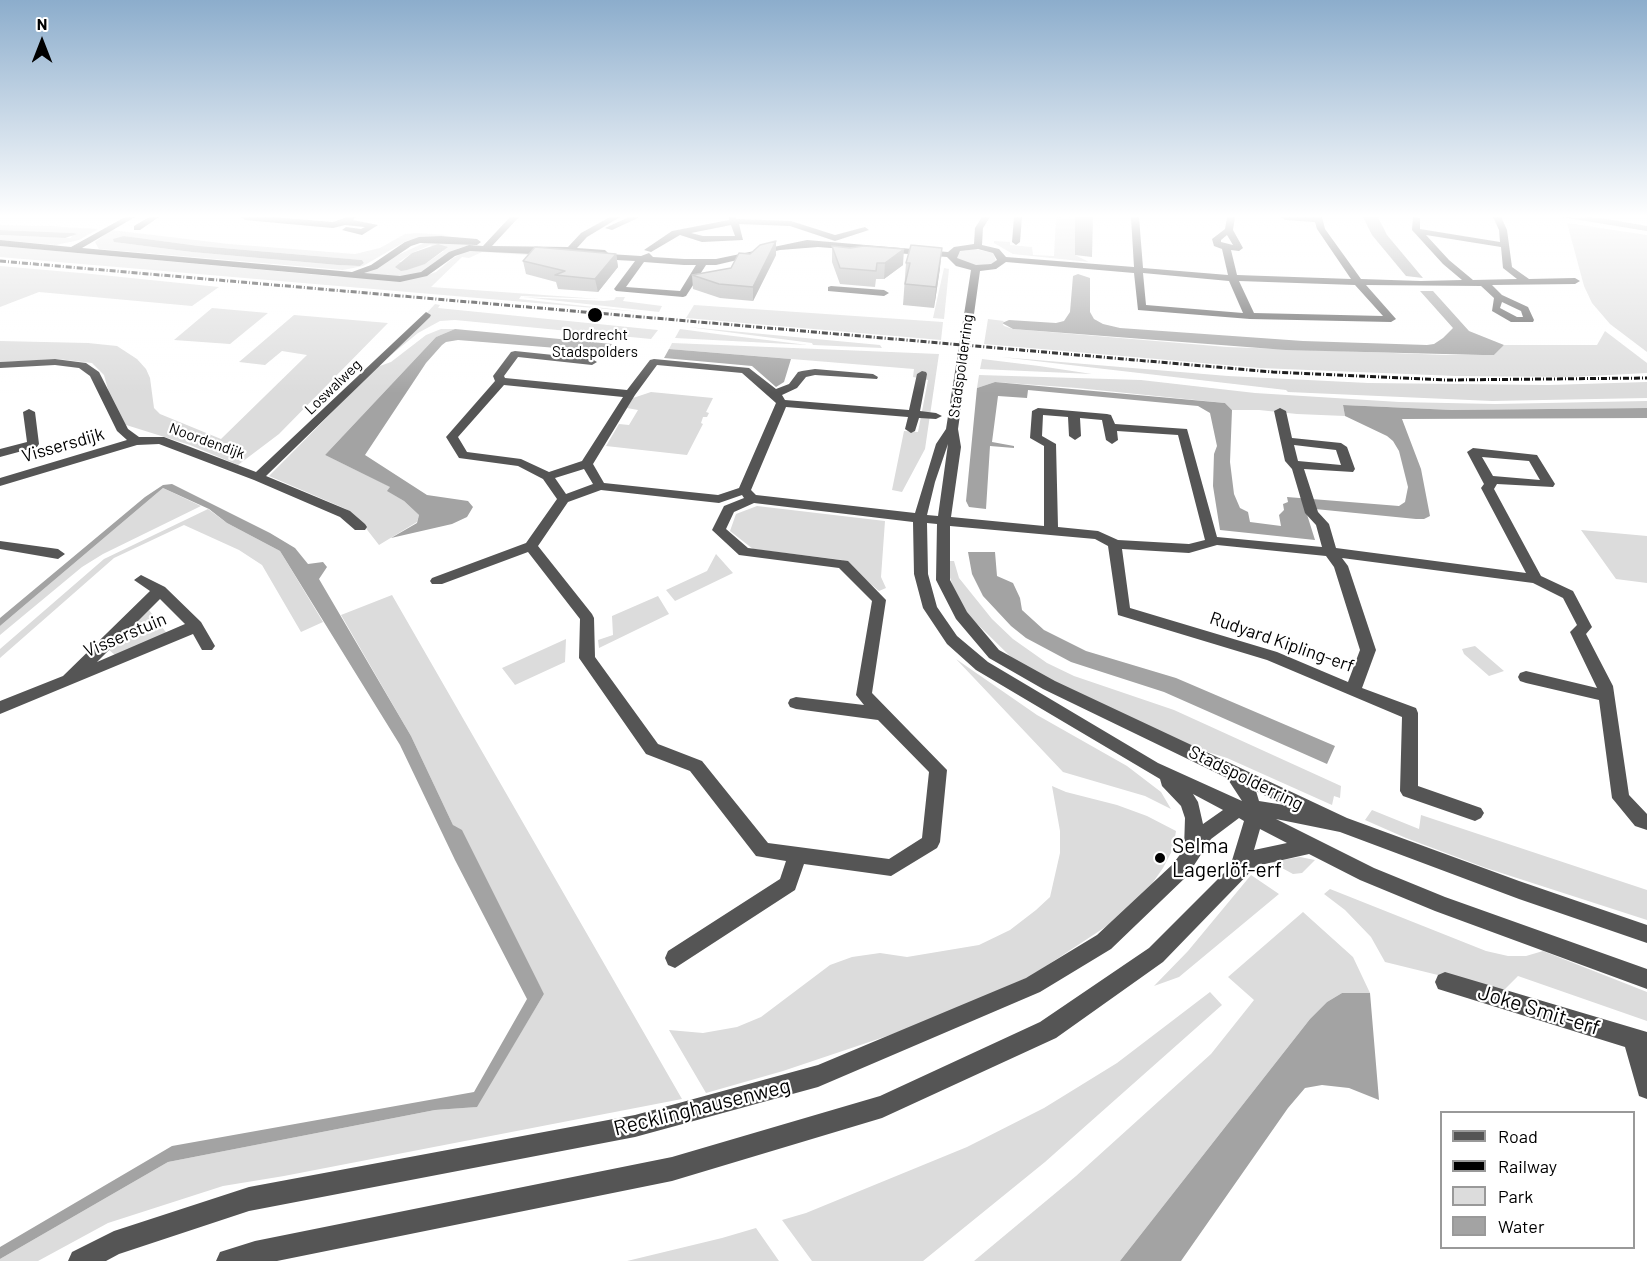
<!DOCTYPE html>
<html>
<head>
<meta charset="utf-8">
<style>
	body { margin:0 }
	#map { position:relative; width:1647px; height:1261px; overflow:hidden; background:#fff; font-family:Barlow,sans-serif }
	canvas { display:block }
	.legend { position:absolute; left:1440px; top:1111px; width:195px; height:138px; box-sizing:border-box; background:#fff; border:2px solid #999; margin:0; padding:8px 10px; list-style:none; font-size:18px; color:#000 }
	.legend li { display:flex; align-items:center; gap:12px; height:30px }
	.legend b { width:30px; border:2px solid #999 }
	.north { position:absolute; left:12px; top:12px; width:60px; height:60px; -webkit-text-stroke:4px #fff; paint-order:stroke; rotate:0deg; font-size:16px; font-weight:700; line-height:24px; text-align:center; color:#000 }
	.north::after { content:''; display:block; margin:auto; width:21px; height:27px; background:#000; clip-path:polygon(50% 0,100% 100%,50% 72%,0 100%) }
</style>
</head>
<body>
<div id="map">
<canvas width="1647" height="1261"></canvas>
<ul class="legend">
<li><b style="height:8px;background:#555"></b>Road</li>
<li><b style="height:8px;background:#000"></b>Railway</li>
<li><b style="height:16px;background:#dcdcdc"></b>Park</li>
<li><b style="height:16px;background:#a3a3a3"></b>Water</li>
</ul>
<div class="north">N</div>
</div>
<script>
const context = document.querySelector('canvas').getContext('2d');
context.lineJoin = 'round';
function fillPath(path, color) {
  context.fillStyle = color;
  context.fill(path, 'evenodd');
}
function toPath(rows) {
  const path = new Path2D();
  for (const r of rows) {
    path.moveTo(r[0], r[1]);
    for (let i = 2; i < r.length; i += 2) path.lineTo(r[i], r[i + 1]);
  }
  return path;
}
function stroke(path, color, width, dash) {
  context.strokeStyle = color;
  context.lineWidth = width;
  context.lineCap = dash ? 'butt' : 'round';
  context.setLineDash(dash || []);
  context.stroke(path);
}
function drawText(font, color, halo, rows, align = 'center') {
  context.font = font + ' Barlow,sans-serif';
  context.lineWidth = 4.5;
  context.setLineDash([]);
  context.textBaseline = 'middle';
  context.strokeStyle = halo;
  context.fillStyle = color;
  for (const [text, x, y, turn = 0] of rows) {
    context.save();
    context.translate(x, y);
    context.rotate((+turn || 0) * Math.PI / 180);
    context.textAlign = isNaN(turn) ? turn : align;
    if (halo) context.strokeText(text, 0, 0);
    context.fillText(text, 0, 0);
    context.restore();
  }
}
fillPath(toPath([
	[1056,217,1076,218,1075,255,1089,262,1013,254,994,243,994,241,1010,242,1010,245,1032,247,1033,255,1054,256],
	[1567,223,1647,235,1647,352,1610,324,1592,303,1584,286],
	[0,225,50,226,98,229,79,240,56,245,0,240,0,235,65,238,71,238,73,233,0,230],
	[111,230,229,244,355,254,380,248,405,234,417,233,448,235,406,241,363,266,343,270,99,249,95,242],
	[124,236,199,246,362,260,364,263,360,266,338,265,192,252,114,242],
	[424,243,474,244,459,248,430,268,417,274,398,277,357,274],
	[430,245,444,251,425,264,399,262,412,253],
	[0,246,341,277,425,276,436,272,453,258,467,251,481,250,531,251,528,255,482,252,469,258,462,257,431,287,600,299,521,296,519,299,641,312,0,257],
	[975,249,993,253,996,261,991,264,976,266,957,259,957,254,961,251],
	[0,266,92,274,219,287,192,306,39,292,0,307],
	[944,268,949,269,944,319,933,318],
	[523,297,604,301,614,300,616,297,625,297,623,301,662,306,659,312],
	[435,304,440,305,438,308,658,330,651,339,455,320,440,321,418,333,381,363],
	[694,305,943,322,941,340,686,318],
	[212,308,268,313,230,344,174,340],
	[294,315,388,323,279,434,238,465,190,445,123,424,110,397,104,375,92,363,58,359,0,362,0,341,88,343,117,346,137,359,146,369,150,378,154,408,160,414,221,439,307,355,282,351,265,365,239,362],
	[988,319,1004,321,1002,323,1004,326,1013,329,1227,347,1447,355,1494,355,1504,345,1597,345,1605,331,1647,363,1647,373,1571,377,1455,376,1260,368,984,344],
	[688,327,880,345,882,348,813,345,812,343],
	[441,329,455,329,436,337,325,455,391,487,388,491,404,501,419,515,417,522,379,545,361,522,346,509,269,476,377,367,391,362,426,335],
	[680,329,717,334,808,345,675,338],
	[672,343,939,354,925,449,902,492,892,490,904,431,918,432,928,380,913,377,914,369,669,349],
	[1001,357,1228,376,1368,383,1549,385,1647,382,1647,398,1492,401,1288,392,1286,390],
	[982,359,1039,366,1092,374,980,369],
	[979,375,1141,380,1255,393,1399,402,1495,404,1647,401,1647,408,1452,410,1343,405,1345,416,1297,414,1259,410,1232,410,1225,403,1077,388,995,382,977,388],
	[651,392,713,398,706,412,709,413,707,417,703,417,701,423,703,424,687,455,606,446,619,424,629,425,638,410,627,408,633,398],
	[163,488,201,506,103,554,82,567,0,635,0,626],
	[757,506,885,521,881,577,886,588,879,591,842,560,753,549,730,531,736,514],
	[208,509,227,523,280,551,323,622,301,632,262,565,239,550,184,525,114,558,0,658,0,649,104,559],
	[1581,530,1647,536,1647,583,1616,579],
	[716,554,733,573,675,601,666,590,707,571],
	[945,561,954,561,959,578,992,619,1013,639,1047,663,1074,676,1174,710,1341,786,1340,798,1334,796,1332,805,1227,758,1198,749,1088,699,1014,660,964,611,952,584],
	[392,595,682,1099,284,1176,223,1186,108,1223,38,1261,0,1261,0,1259,168,1162,435,1110,476,1107,544,994,453,825,411,736,341,615],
	[658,596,669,614,599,648,598,640,613,635,612,616],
	[149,610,168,635,116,656,108,649],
	[566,639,565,662,515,685,502,668],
	[1475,646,1504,671,1489,676,1464,654,1462,649],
	[956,659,1037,715,1127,766,1161,792,1171,809,1145,796,1063,772],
	[1052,786,1066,792,1117,805,1147,816,1176,831,1173,849,1163,868,1147,891,1125,914,1031,976,961,1007,893,1034,783,1071,706,1093,669,1030,703,1033,737,1027,761,1017,830,965,852,957,880,953,907,957,979,945,1010,930,1036,910,1050,897,1060,853,1060,831],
	[1372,810,1419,829,1421,815,1647,890,1647,920,1486,868,1406,838,1365,820],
	[1300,857,1315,860,1302,873,1293,874,1271,862],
	[1251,875,1279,894,1179,977,1154,986,1188,951],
	[1330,889,1486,951,1508,956,1526,956,1543,951,1647,992,1647,1021,1518,976,1503,991,1385,962,1371,937,1345,910,1324,894],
	[1303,912,1353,957,1370,993,1342,993,1327,1002,1310,1019,1120,1261,974,1261,1076,1176,1211,1054,1254,1000,1228,977],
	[1210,992,1222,1005,1045,1162,923,1261,812,1261,782,1220,806,1213,967,1147,1044,1108,1117,1063],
	[756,1228,779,1261,627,1261,722,1238]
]), '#dcdcdc');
fillPath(toPath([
	[1075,217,1093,217,1092,257,1075,255],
	[1363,217,1378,217,1387,235,1423,278,1406,276,1372,235],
	[1561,217,1601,218,1647,226,1647,231],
	[0,230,73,233,77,234,65,238,2,235,0,235],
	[124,236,199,246,362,260,364,263,360,266,338,265,192,252,114,242,113,239],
	[438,244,448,247,425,264,407,270,401,271,395,267,412,253],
	[1078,274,1090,278,1090,312,1094,319,1103,324,1120,328,1303,341,1427,345,1434,344,1443,338,1453,328,1420,291,1433,291,1469,331,1504,345,1494,355,1483,355,1286,350,1013,329,1002,323,1009,320,1056,323,1064,321,1070,312,1073,276],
	[455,329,612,344,606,352,458,340,446,342,442,345,426,363,365,455,427,495,468,501,473,507,467,517,452,524,391,538,417,523,419,515,404,501,387,491,390,487,325,455,436,337],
	[669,349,791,359,784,382,776,387,752,366,664,358],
	[995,382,1225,403,1232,410,1230,462,1234,494,1240,508,1248,512,1250,522,1281,526,1279,515,1284,510,1283,504,1288,502,1287,497,1399,506,1405,502,1408,487,1399,451,1393,441,1387,436,1345,416,1343,405,1452,410,1647,408,1647,418,1402,419,1421,469,1430,516,1424,519,1416,519,1305,508,1315,540,1220,530,1213,486,1214,454,1217,446,1210,413,1198,406,1028,390,1027,398,998,396,992,442,1014,446,1014,448,990,446,986,509,969,507,966,501,977,388],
	[172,484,270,533,295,548,308,564,323,562,327,567,319,579,411,736,453,825,462,830,544,994,477,1107,435,1110,168,1162,0,1259,0,1247,172,1146,474,1092,527,999,455,860,400,745,280,551,227,523,209,509,163,488,0,626,0,618,145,497,163,485],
	[968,552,995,552,997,576,1013,583,1020,598,1022,610,1044,630,1086,651,1176,678,1335,746,1327,764,1164,692,1071,662,1026,638,1011,626,983,596,972,574],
	[1342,993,1370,993,1379,1100,1349,1088,1322,1085,1305,1088,1288,1108,1181,1261,1120,1261,1310,1019,1327,1002]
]), '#a3a3a3');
fillPath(toPath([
	[125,217,135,217,82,248,352,272,371,265,405,242,419,237,441,236,477,239,481,242,477,245,420,243,411,246,377,269,364,273,400,276,421,272,449,252,469,245,483,246,510,217,519,217,492,246,568,247,581,233,610,217,620,217,587,237,577,248,605,250,609,254,641,256,649,253,653,257,684,259,716,259,807,240,948,252,954,247,974,244,975,228,982,217,990,217,983,228,982,245,999,249,1006,257,1134,267,1131,217,1139,217,1143,268,1228,275,1222,249,1214,246,1212,239,1225,229,1227,217,1235,217,1233,230,1243,248,1239,251,1231,250,1237,275,1351,279,1317,229,1315,222,1285,220,1281,217,1322,217,1325,229,1361,279,1421,281,1462,280,1443,264,1412,230,1413,217,1420,218,1420,229,1500,242,1499,230,1493,217,1501,217,1507,230,1512,267,1529,279,1575,278,1580,281,1575,284,1492,285,1502,295,1528,307,1534,320,1533,322,1511,322,1492,311,1494,298,1481,286,1366,285,1396,319,1391,322,1250,319,1138,310,1134,273,1006,262,996,269,980,271,958,429,961,447,951,517,1044,526,1044,446,1030,438,1032,411,1038,408,1107,414,1111,415,1115,424,1187,429,1217,537,1322,547,1316,525,1305,513,1292,469,1285,461,1274,411,1280,408,1286,411,1292,438,1341,443,1347,447,1355,469,1353,472,1304,469,1318,512,1329,524,1336,548,1526,573,1481,488,1484,484,1467,452,1473,448,1537,455,1555,484,1553,487,1497,484,1494,489,1541,576,1573,591,1592,627,1586,634,1613,686,1629,795,1647,814,1647,830,1635,826,1612,798,1599,700,1526,683,1520,681,1518,677,1520,673,1526,671,1597,688,1570,632,1577,625,1563,598,1533,583,1342,558,1348,566,1376,650,1362,688,1416,708,1418,713,1418,786,1481,808,1484,813,1481,818,1475,821,1403,796,1400,791,1402,717,1267,660,1118,615,1108,546,1095,539,950,526,950,580,967,612,999,650,1055,681,1347,818,1519,881,1647,925,1647,943,1519,899,1340,832,1276,819,1374,868,1445,897,1647,969,1647,989,1435,911,1360,880,1309,854,1256,866,1163,962,1056,1038,882,1118,672,1181,277,1261,216,1261,220,1252,255,1241,672,1157,880,1096,1040,1022,1149,948,1230,867,1244,821,1239,818,1211,839,1187,876,1111,949,1040,992,818,1087,635,1137,249,1211,119,1254,106,1261,68,1261,72,1252,114,1231,249,1187,635,1115,818,1065,1026,978,1097,935,1173,864,1184,849,1185,818,1181,806,1162,786,1160,779,976,670,947,644,923,608,914,574,913,522,754,503,734,512,726,529,748,548,848,561,886,600,872,693,947,770,940,842,937,848,891,876,804,864,795,890,675,968,668,965,665,958,668,951,780,879,786,861,756,856,690,771,646,754,579,658,580,619,528,552,442,584,432,584,430,581,432,578,526,543,557,499,543,479,518,466,459,458,446,437,495,381,493,376,511,352,515,351,592,359,597,362,592,365,518,357,504,376,505,378,627,390,650,360,654,359,749,368,776,389,789,384,798,372,802,371,815,369,873,374,878,377,877,379,815,375,806,377,797,388,782,395,785,400,909,410,917,374,922,371,926,372,927,374,920,411,936,413,942,416,936,419,919,418,915,431,911,433,905,429,908,417,786,407,751,490,756,495,915,513,936,444,946,429,971,270,956,266,947,257,818,247,780,250,716,265,706,265,686,296,683,297,616,291,614,289,635,261,597,259,594,258,593,255,573,253,568,256,564,252,556,252,552,255,470,251,455,256,427,276,400,282,0,246,0,240,71,247,125,217],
	[1227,235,1233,245,1221,242,1221,240,1227,235],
	[1426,235,1501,247,1503,268,1517,279,1473,280,1449,260,1426,235],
	[978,249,993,253,997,260,991,264,976,265,957,258,960,251,978,249],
	[644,262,684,265,696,265,680,291,626,287,644,262],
	[1143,273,1229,281,1243,313,1146,305,1143,273],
	[1239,281,1355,285,1383,316,1254,313,1239,281],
	[1502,302,1521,311,1523,317,1517,317,1500,308,1502,302],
	[657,365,742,373,776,403,739,488,718,495,604,483,593,464,635,395,657,365],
	[504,385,623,397,582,461,549,472,521,459,467,452,458,437,504,385],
	[1043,415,1068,417,1069,436,1075,440,1081,436,1080,418,1102,420,1106,440,1112,444,1118,440,1117,431,1178,435,1205,540,1189,544,1118,540,1098,531,1058,527,1056,444,1042,436,1043,415],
	[948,444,938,516,927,515,935,482,948,444],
	[1294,445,1336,450,1341,465,1298,461,1294,445],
	[1482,457,1529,461,1540,480,1493,476,1482,457],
	[584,469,593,484,566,494,555,478,584,469],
	[601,490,719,503,742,495,744,498,724,506,712,530,739,555,839,568,872,601,856,695,864,705,796,697,790,699,788,703,790,707,796,709,878,720,929,772,922,838,889,859,768,843,702,761,658,744,595,657,594,618,592,614,538,546,568,502,601,490],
	[927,523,937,524,936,580,956,619,989,658,1043,689,1227,778,1242,801,1158,763,988,662,957,636,937,607,928,574,927,523],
	[1217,545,1326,556,1334,567,1360,650,1348,682,1277,652,1130,608,1122,549,1189,553,1217,545],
	[1256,791,1284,805,1259,801,1256,791],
	[1193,794,1223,810,1203,824,1198,802,1193,794],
	[1260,829,1287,843,1254,850,1260,829],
	[149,217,159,217,140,230,134,230,134,226,149,217],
	[241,217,272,217,333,222,347,217,356,217,353,220,378,225,362,235,342,230,346,227,361,229,365,227,345,225,333,228,245,220,241,217],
	[629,217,640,217,612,230,605,228,629,217],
	[729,217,735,217,737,219,791,221,835,235,865,227,869,230,835,241,790,226,739,224,743,240,702,242,680,235,651,252,644,250,672,231,729,220,729,217],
	[731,225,735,236,703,236,691,233,731,225],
	[1014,217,1022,217,1020,242,1016,245,1012,242,1014,217],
	[831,286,884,290,889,293,884,296,828,291,828,287,831,286],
	[426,312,431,315,430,317,266,476,350,511,365,524,367,527,365,530,355,530,340,517,254,480,159,444,137,445,0,486,0,478,127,440,117,431,90,376,79,368,55,365,0,368,0,362,55,359,86,363,99,372,128,429,139,437,164,437,256,472,426,312],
	[29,409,35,412,39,444,37,447,0,457,0,449,27,442,23,412,29,409],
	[0,541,58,549,65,554,58,559,0,549,0,541],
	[141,575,165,587,201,622,215,646,212,650,202,650,193,634,0,714,0,701,63,676,150,591,134,580,141,575],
	[160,599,185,624,97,662,160,599],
	[1445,972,1647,1032,1647,1099,1639,1096,1625,1047,1438,989,1435,982,1438,975,1445,972]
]), '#555');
stroke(toPath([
	[0,261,1273,372,1446,380,1647,378]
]), '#000', 3, [6, 2, 1, 2]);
fillPath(toPath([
	[832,246,903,265,884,279,876,279,875,287,840,284,832,262],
	[616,254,618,267,598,292,558,289,556,282,526,274,523,261],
	[776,255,753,301,720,298,693,289,692,275,731,268],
	[906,263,940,268,934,308,903,305]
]), '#a9a9a9');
fillPath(toPath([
	[776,241,776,255,753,301,753,287],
	[942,248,940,268,934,308,936,287],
	[904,249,903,265,884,279,885,263],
	[616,254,618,267,598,292,595,279]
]), '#898989');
const building = toPath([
	[776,241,753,287,719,284,692,275,731,268,739,253,750,254,760,245,776,241],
	[911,245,942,248,936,287,905,284,910,263,906,263,911,245],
	[832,246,850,248,864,246,904,249,885,263,877,263,876,271,840,268,832,246],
	[535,247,616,254,595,279,555,275,565,271,523,261,535,247]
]);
fillPath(building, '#c4c4c4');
stroke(building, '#898989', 1.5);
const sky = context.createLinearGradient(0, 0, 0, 393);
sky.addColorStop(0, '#8cadcc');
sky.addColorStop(0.55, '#fff');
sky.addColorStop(1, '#ffffff00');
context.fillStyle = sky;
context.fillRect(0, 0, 1647, 393);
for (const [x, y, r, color] of [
	[595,315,8,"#000"],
	[1160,858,6,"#000"]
]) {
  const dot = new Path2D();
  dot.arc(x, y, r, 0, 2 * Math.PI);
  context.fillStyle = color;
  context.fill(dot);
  stroke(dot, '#fff', 2);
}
drawText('15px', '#000', '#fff', [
	["Dordrecht",595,335],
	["Stadspolders",595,352]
]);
drawText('15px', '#000', '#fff', [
	["Stadspolderring",961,366,-82],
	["Loswalweg",333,387,-44],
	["Noordendijk",207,441,20]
]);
drawText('18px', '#000', '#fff', [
	["Vissersdijk",63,445,-16],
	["Visserstuin",125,635,-23],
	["Rudyard Kipling-erf",1282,642,19],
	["Stadspolderring",1246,778,26]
]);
drawText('21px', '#000', '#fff', [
	["Selma",1172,846],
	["Lagerlöf-erf",1172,870]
], 'left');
drawText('21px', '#000', '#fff', [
	["Joke Smit-erf",1539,1010,17],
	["Recklinghausenweg",702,1107,-14]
]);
</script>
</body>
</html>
